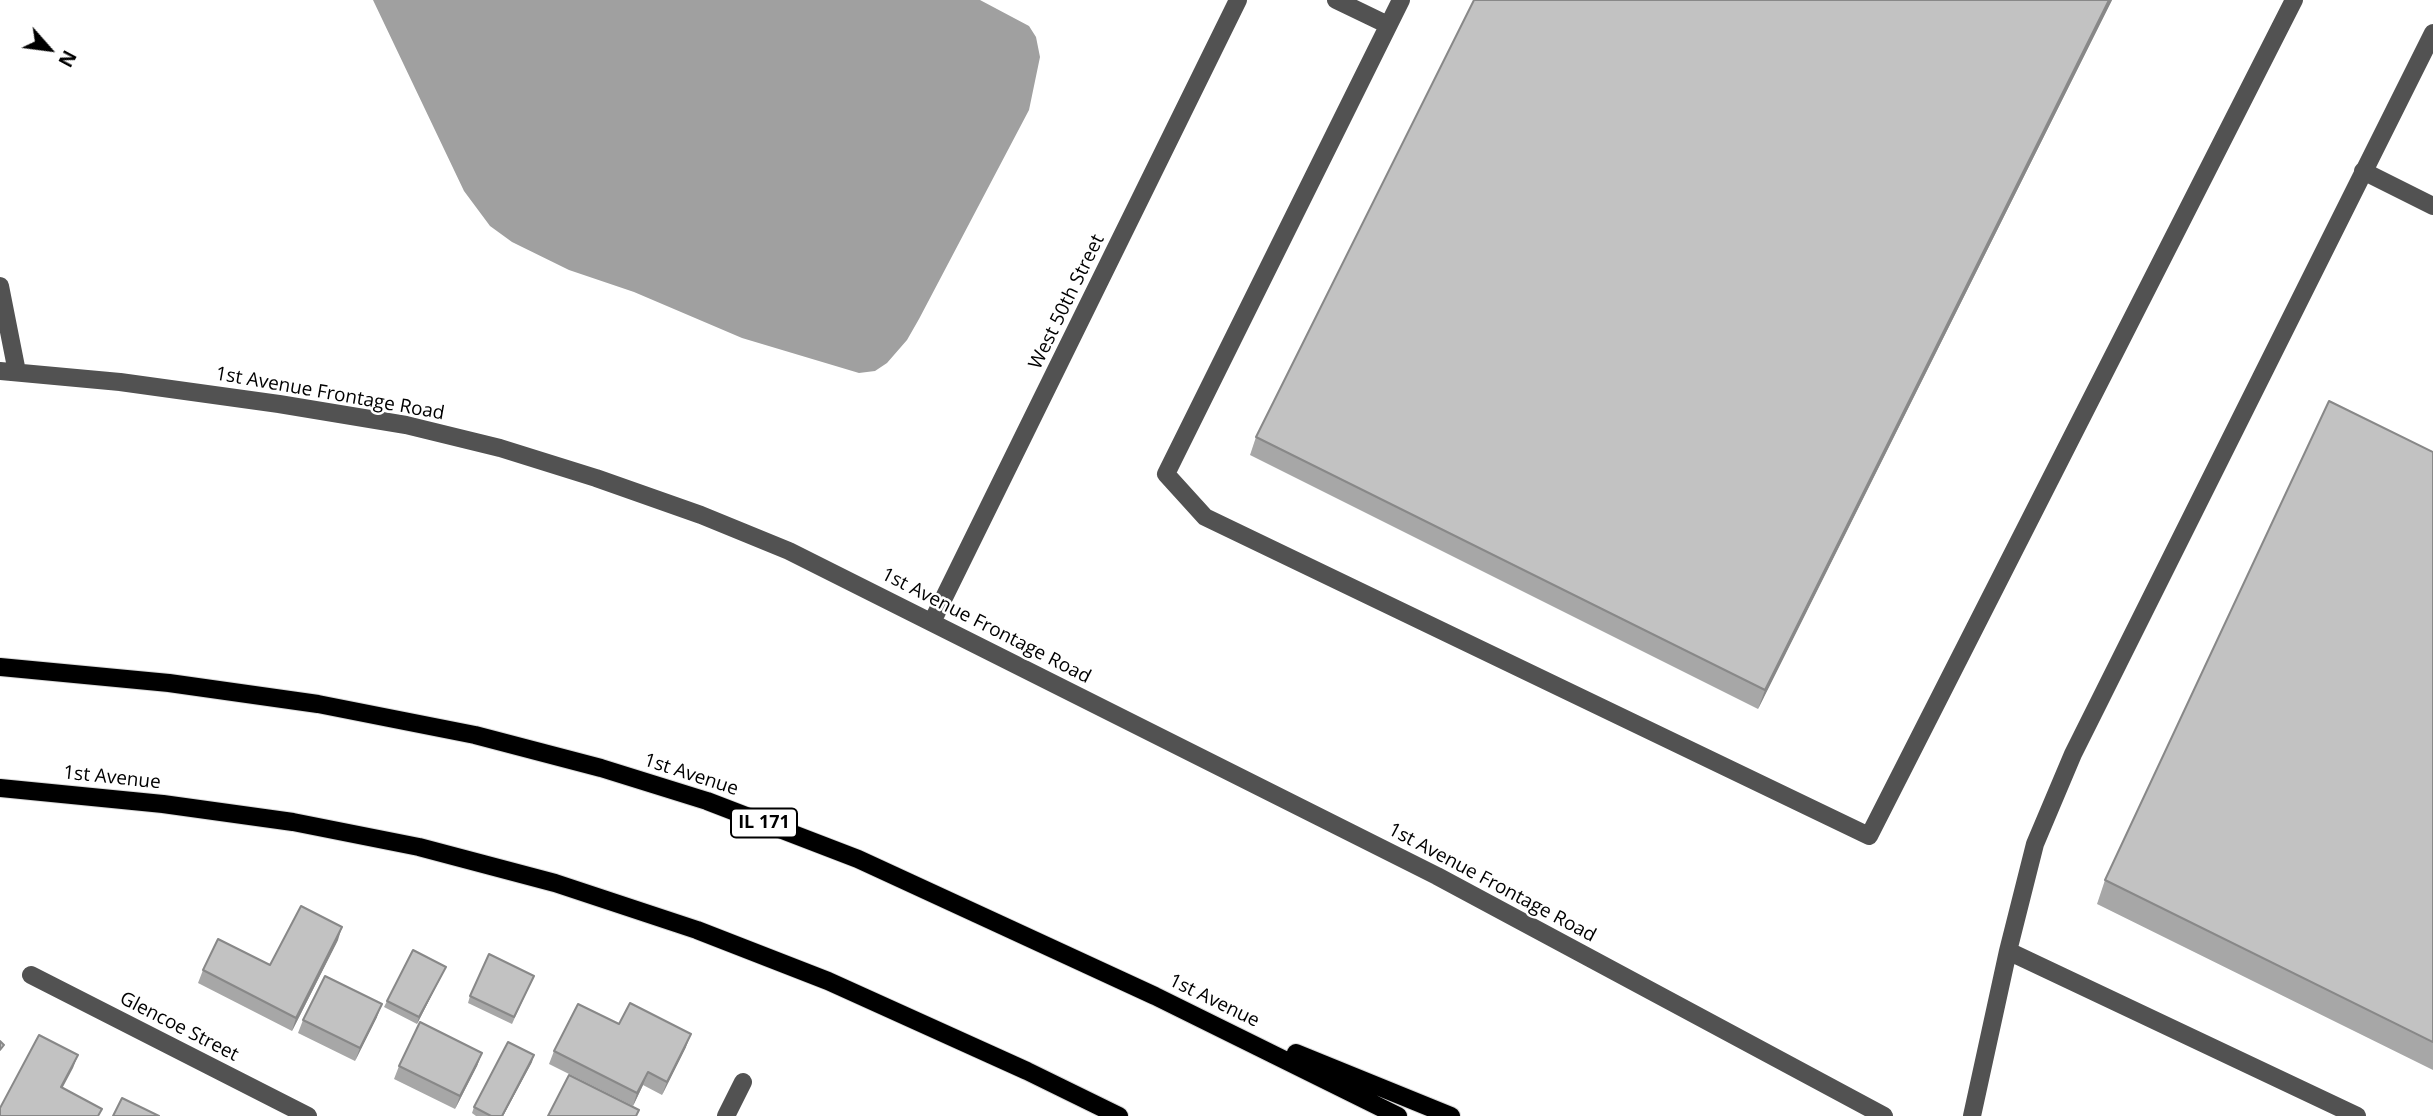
<!DOCTYPE html>
<html>
<head>
<meta charset="utf-8">
<style>
	body { margin:0 }
	#map { position:relative; width:2433px; height:1116px; overflow:hidden; background:#fff; font-family:"Open Sans",sans-serif }
	canvas { display:block }
	.north { position:absolute; left:14px; top:14px; width:70px; height:70px; -webkit-text-stroke:5px #fff; paint-order:stroke; rotate:118deg; font-size:19px; font-weight:700; line-height:28px; text-align:center; color:#000 }
	.north::after { content:''; display:block; margin:auto; width:24px; height:32px; background:#000; clip-path:polygon(50% 0,100% 100%,50% 72%,0 100%) }
</style>
</head>
<body>
<div id="map">
<canvas width="2433" height="1116"></canvas>
<div class="north">N</div>
</div>
<script>
const context = document.querySelector('canvas').getContext('2d');
context.lineJoin = 'round';
function fillPath(path, color) {
  context.fillStyle = color;
  context.fill(path, 'evenodd');
}
function toPath(rows) {
  const path = new Path2D();
  for (const r of rows) {
    path.moveTo(r[0], r[1]);
    for (let i = 2; i < r.length; i += 2) path.lineTo(r[i], r[i + 1]);
  }
  return path;
}
function stroke(path, color, width, dash) {
  context.strokeStyle = color;
  context.lineWidth = width;
  context.lineCap = dash ? 'butt' : 'round';
  context.setLineDash(dash || []);
  context.stroke(path);
}
function drawText(font, color, halo, rows, align = 'center') {
  context.font = font + ' "Open Sans",sans-serif';
  context.lineWidth = 5;
  context.setLineDash([]);
  context.textBaseline = 'middle';
  context.strokeStyle = halo;
  context.fillStyle = color;
  for (const [text, x, y, turn = 0] of rows) {
    context.save();
    context.translate(x, y);
    context.rotate((+turn || 0) * Math.PI / 180);
    context.textAlign = isNaN(turn) ? turn : align;
    if (halo) context.strokeText(text, 0, 0);
    context.fillText(text, 0, 0);
    context.restore();
  }
}
fillPath(toPath([
	[373,0,980,0,1029,26,1036,37,1040,57,1029,110,919,319,907,340,887,363,875,371,859,373,742,338,634,292,569,270,512,242,490,226,464,191]
]), '#a0a0a0');
const major = toPath([
	[0,667,169,683,318,704,475,735,601,768,707,801,858,859,999,924,1155,996,1398,1116],
	[0,788,163,804,293,822,419,847,555,883,697,930,828,981,1027,1071,1119,1116],
	[1296,1053,1451,1116]
]);
stroke(major, '#dbdbdb', 20);
stroke(toPath([
	[1336,0,1388,25],
	[1401,0,1166,474,1205,517,1869,836,2294,0],
	[2363,171,2433,206],
	[0,286,17,372],
	[0,371,120,382,279,404,406,425,500,448,596,478,701,515,789,551,1437,876,1884,1116],
	[932,622,1238,0],
	[2008,951,2357,1116],
	[31,975,308,1116],
	[726,1116,743,1082],
	[1972,1116,2008,951,2035,844,2073,754,2433,33]
]), '#525252', 18);
stroke(major, '#000', 18);
fillPath(toPath([
	[1474,0,2112,0,1758,709,1250,455,1256,437],
	[2433,452,2433,1070,2097,904,2105,880],
	[338,940,292,1031,198,983,203,970,270,965],
	[446,967,417,1024,384,1007,387,1001],
	[534,976,512,1024,468,1003,470,996],
	[377,1017,355,1061,298,1033,303,1020],
	[619,1024,686,1047,662,1095,643,1085,633,1106,549,1064,554,1051],
	[482,1053,477,1066,455,1109,394,1079,399,1066],
	[532,1062,503,1116,476,1116,472,1113,474,1107]
]), '#a7a7a7');
fillPath(toPath([
	[2109,0,2112,0,1758,709,1765,690],
	[342,927,338,940,292,1031,296,1018],
	[446,967,443,973,417,1024,419,1017],
	[382,1004,377,1017,355,1061,360,1048],
	[691,1034,686,1047,662,1095,667,1082],
	[482,1053,477,1066,455,1109,460,1096],
	[78,1055,73,1068,56,1100,61,1087],
	[534,1055,532,1062,503,1116,502,1116],
	[648,1072,643,1085,633,1106,637,1093]
]), '#888');
const building = toPath([
	[1474,0,2109,0,1765,690,1256,437,1474,0],
	[2329,401,2433,452,2433,1042,2105,880,2329,401],
	[301,906,342,927,296,1018,203,970,218,939,270,965,301,906],
	[413,950,446,967,419,1017,387,1001,413,950],
	[489,954,534,976,514,1017,470,996,489,954],
	[325,976,382,1004,360,1048,303,1020,325,976],
	[630,1003,691,1034,667,1082,648,1072,637,1093,554,1051,578,1004,619,1024,630,1003],
	[420,1022,482,1053,460,1096,399,1066,420,1022],
	[39,1035,78,1055,61,1087,102,1109,98,1116,0,1116,0,1108,39,1035],
	[0,1041,4,1045,0,1050,0,1041],
	[508,1042,534,1055,502,1116,491,1116,474,1107,508,1042],
	[569,1075,639,1110,636,1116,548,1116,569,1075],
	[122,1098,159,1116,113,1116,122,1098]
]);
fillPath(building, '#c2c2c2');
stroke(building, '#888', 2);
for (const [x, y, w] of [
	[764,823,66]
]) {
  const box = new Path2D();
  box.roundRect(x - w / 2, y - 14.5, w, 29, 5);
  context.fillStyle = '#fff';
  context.fill(box);
  stroke(box, '#000', 2);
}
drawText('bold 18px', '#000', null, [
	["IL 171",764,823]
]);
drawText('19px', '#000', '#fff', [
	["West 50th Street",1067,302,-64],
	["1st Avenue Frontage Road",330,394,10],
	["1st Avenue Frontage Road",986,626,27],
	["1st Avenue",691,775,18],
	["1st Avenue",112,778,6],
	["1st Avenue Frontage Road",1492,883,28],
	["1st Avenue",1214,1001,26],
	["Glencoe Street",179,1027,27]
]);
</script>
</body>
</html>
